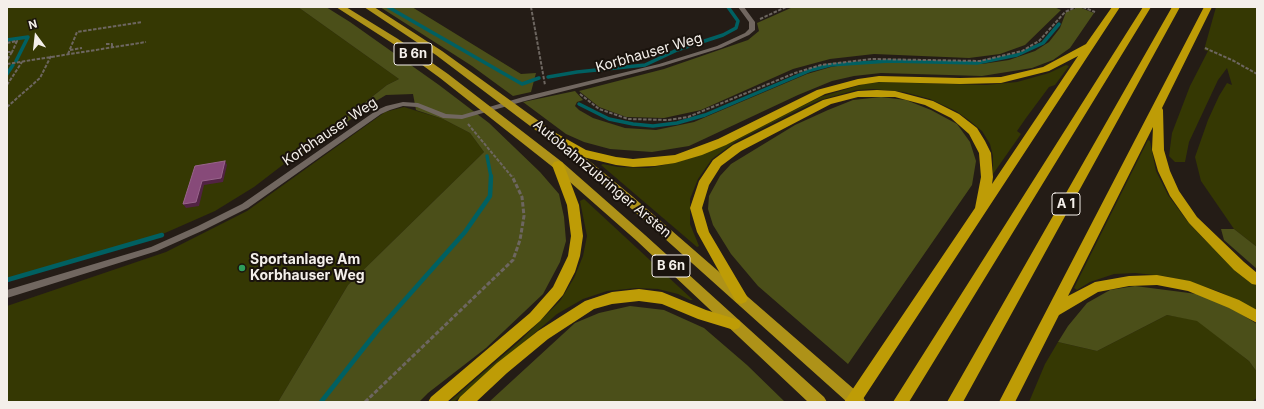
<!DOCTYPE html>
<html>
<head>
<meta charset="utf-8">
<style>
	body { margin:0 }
	#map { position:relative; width:1264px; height:409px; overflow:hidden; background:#241c16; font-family:Inter,sans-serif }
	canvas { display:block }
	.frame { position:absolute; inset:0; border:8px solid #f4efea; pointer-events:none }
	.north { position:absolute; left:16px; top:16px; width:40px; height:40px; -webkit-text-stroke:3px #1a130d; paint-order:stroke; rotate:345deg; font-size:11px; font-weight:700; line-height:16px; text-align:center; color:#f4efea }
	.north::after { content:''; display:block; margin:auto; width:14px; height:18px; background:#f4efea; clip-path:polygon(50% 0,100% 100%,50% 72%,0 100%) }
</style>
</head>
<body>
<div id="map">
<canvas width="1264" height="409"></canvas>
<div class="frame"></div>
<div class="north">N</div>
</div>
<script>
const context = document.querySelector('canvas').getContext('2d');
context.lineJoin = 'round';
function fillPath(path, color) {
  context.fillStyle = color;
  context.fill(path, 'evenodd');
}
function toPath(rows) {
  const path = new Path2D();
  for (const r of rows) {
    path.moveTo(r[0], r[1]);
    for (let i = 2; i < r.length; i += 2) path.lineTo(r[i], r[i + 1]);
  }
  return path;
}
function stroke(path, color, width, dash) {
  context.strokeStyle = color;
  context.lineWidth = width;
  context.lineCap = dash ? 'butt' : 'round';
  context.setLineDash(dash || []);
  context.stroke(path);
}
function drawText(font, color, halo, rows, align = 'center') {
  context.font = font + ' Inter,sans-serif';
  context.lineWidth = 4;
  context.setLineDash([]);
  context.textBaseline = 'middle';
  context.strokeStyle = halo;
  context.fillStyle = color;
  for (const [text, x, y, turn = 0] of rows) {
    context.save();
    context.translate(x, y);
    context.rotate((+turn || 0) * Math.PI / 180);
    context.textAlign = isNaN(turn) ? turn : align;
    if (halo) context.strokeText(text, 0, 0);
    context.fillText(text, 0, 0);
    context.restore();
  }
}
fillPath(toPath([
	[7,7,298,7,399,79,387,85,254,187,215,211,165,233,7,279],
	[1216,7,1257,7,1257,247,1234,229,1201,181,1195,157,1208,120,1219,96,1227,83,1232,85,1227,68,1218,80,1189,142,1185,162,1175,162,1169,156,1172,133,1190,86,1208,51,1204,50],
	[1066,65,1069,66,1055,85,1049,87,1026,118,1017,131,1021,134,993,174,993,156,990,144,982,131,970,121,956,111,930,99,904,92,873,89,856,90,820,100,798,110,735,142,712,159,698,179,690,199,690,224,699,246,697,247,601,165,603,164,618,167,648,168,664,165,691,158,730,143,820,97,864,84,881,82,986,85,1017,82,1049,73],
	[404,107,443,119,470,133,484,152,348,285,278,402,7,402,7,306,166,252,247,211,385,112],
	[1148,140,1150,141,1156,171,1168,195,1188,222,1205,240,1257,286,1257,310,1220,292,1191,282,1164,276,1135,273,1114,274,1090,282,1077,290,1074,288],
	[584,199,693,300,690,300,678,294,658,289,636,288,607,291,583,299,557,314,454,402,449,402,521,340,560,301,574,278,583,256,587,236,580,201],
	[1167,315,1197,320,1249,361,1257,372,1257,398,1251,402,1029,402,1045,364,1058,342,1097,351]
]), '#353803');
fillPath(toPath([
	[298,7,326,7,350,22,439,85,489,123,540,172,559,194,564,217,566,241,560,262,543,294,486,348,428,393,419,402,278,402,348,285,484,152,470,133,443,119,416,110,413,94,386,95,371,104,306,153,299,154,387,85,399,79],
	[380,7,412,7,521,74,536,73,531,92,513,96,472,66],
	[793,7,1054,7,1061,10,1025,45,1000,54,969,58,874,54,830,59,793,69,701,110,664,118,626,117,599,107,579,91,664,69,748,40,759,31,757,23],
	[1079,7,1094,13,1070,48,1053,60,1032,68,982,76,881,73,854,76,832,81,798,95,689,146,652,152,610,149,584,142,566,134,523,102,575,91,583,100,577,102,575,106,579,110,593,118,625,128,656,130,694,122,807,74,831,67,855,63,895,62,982,64,1009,60,1035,51,1049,42,1060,28,1066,12],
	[881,97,906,100,931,110,957,124,970,142,976,161,972,185,848,364,758,286,731,254,713,225,708,209,709,196,720,176,731,164,795,125,828,110,853,100],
	[1221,229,1234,229,1257,247,1257,269,1224,240],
	[1135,286,1197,294,1228,306,1257,324,1257,372,1249,361,1197,321,1167,315,1097,351,1058,342,1068,326,1087,303,1110,290],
	[630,306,664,310,704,328,747,365,785,402,489,402,575,323,599,313]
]), '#4b4f19');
stroke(toPath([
	[388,7,522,84,539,78],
	[7,40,28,37,16,61],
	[7,74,13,65],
	[548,77,577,72,645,65,677,50,723,35,736,28,738,21,728,7],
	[579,104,609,119,633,124,653,126,677,123,705,115,811,70,830,65,889,61,977,63,1017,55,1043,43,1059,24],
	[487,156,491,177]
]), '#006062', 3.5);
stroke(toPath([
	[7,280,162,235],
	[321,402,378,330,465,232,490,196,491,176]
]), '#006062', 4.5);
stroke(toPath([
	[531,7,545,85],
	[1083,7,1095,12],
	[760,19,786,7],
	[7,43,17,41,12,52],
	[106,44,112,44,112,47],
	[1205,48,1234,61,1257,74],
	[70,50,82,48],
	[7,52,12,52,7,60],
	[68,54,77,32,142,22],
	[7,64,146,42],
	[7,85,22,62],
	[580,94,599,109,628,119,668,120,688,117,795,73,821,65,872,59,980,61,1022,51,1039,41,1065,12,1076,7],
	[7,107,40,78,51,56],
	[468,124,512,177]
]), '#6d6660', 2, [3.5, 1.5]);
stroke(toPath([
	[365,402,513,260,520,240,524,216,522,197,512,176]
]), '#6d6660', 3, [4.5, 2]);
fillPath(toPath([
	[738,7,744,7,755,22,755,30,749,35,721,48,663,66,525,101,462,119,443,118,417,107,403,106,390,110,381,114,248,208,204,230,157,251,7,298,7,290,151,247,198,226,242,204,377,110,386,106,403,102,418,103,446,114,462,115,523,97,659,64,717,46,745,33,749,29,749,22,738,7]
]), '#716760');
fillPath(toPath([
	[336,7,346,7,398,39,448,74,562,162,645,235,824,397,827,402,808,402,637,241,554,168,440,78,392,43,336,7],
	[364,7,374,7,442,51,554,132,633,197,863,397,866,402,847,402,625,203,546,138,436,55,364,7]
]), '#ae9218');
fillPath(toPath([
	[1112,7,1120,7,861,402,844,402,975,208,981,177,979,153,969,134,951,118,925,105,895,97,858,97,831,104,741,151,721,166,709,185,702,208,709,232,748,298,746,302,741,304,736,302,697,232,690,208,699,181,713,160,733,145,823,100,858,91,877,90,895,91,933,101,959,114,977,128,985,141,991,153,993,177,992,184,1078,56,1049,71,1001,83,960,84,879,82,859,85,825,94,726,145,702,155,675,163,655,166,633,167,616,165,583,157,546,138,545,135,546,132,550,131,554,132,586,150,616,157,633,159,675,155,718,139,817,90,858,79,879,76,960,78,1001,77,1043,67,1086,44,1112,7],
	[1143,7,1151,7,909,402,893,402,1143,7],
	[1172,7,1180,7,963,402,947,402,1172,7],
	[1204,7,1212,7,1162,108,1163,110,1164,150,1170,171,1179,191,1197,217,1244,262,1257,273,1257,285,1252,284,1234,270,1189,223,1170,196,1158,171,1152,150,1153,127,1068,296,1095,282,1129,276,1157,275,1190,281,1239,300,1257,310,1257,323,1229,308,1188,291,1157,285,1129,286,1098,292,1059,315,1015,402,999,402,1204,7],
	[558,161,562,162,564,165,579,205,583,236,580,256,575,272,563,295,540,321,447,402,428,402,431,397,530,313,553,287,568,256,571,236,567,205,552,165,554,162,558,161],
	[639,289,662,292,706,310,739,320,741,324,739,328,734,330,698,319,662,304,639,301,612,304,594,309,548,339,507,373,476,402,457,402,460,397,497,363,538,331,585,301,612,292,639,289]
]), '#be9c06');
fillPath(toPath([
	[225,161,227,165,223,182,204,185,199,206,186,208,183,204,202,181]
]), '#522344');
const building = toPath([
	[225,161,221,178,202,181,196,202,183,204,195,166,225,161]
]);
fillPath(building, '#874a79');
stroke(building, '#98648b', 1);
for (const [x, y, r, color] of [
	[242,268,4,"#2e9e5b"]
]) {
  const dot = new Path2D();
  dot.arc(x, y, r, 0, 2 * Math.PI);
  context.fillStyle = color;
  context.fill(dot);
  stroke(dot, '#1a130d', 1.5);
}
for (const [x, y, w] of [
	[413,54,38],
	[1066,204,28],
	[671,266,38]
]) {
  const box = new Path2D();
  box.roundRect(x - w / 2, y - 11, w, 22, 3);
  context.fillStyle = '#1a130d';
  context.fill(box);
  stroke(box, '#f4efea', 1);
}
drawText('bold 13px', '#f4efea', null, [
	["B 6n",413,54],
	["A 1",1066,204],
	["B 6n",671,266]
]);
drawText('14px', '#f4efea', '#1a130d', [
	["Korbhauser Weg",649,53,-16],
	["Korbhauser Weg",330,132,-34],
	["Autobahnzubringer Arsten",602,179,40]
]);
drawText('bold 14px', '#f4efea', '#1a130d', [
	["Sportanlage Am",250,260],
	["Korbhauser Weg",250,276]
], 'left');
</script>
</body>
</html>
